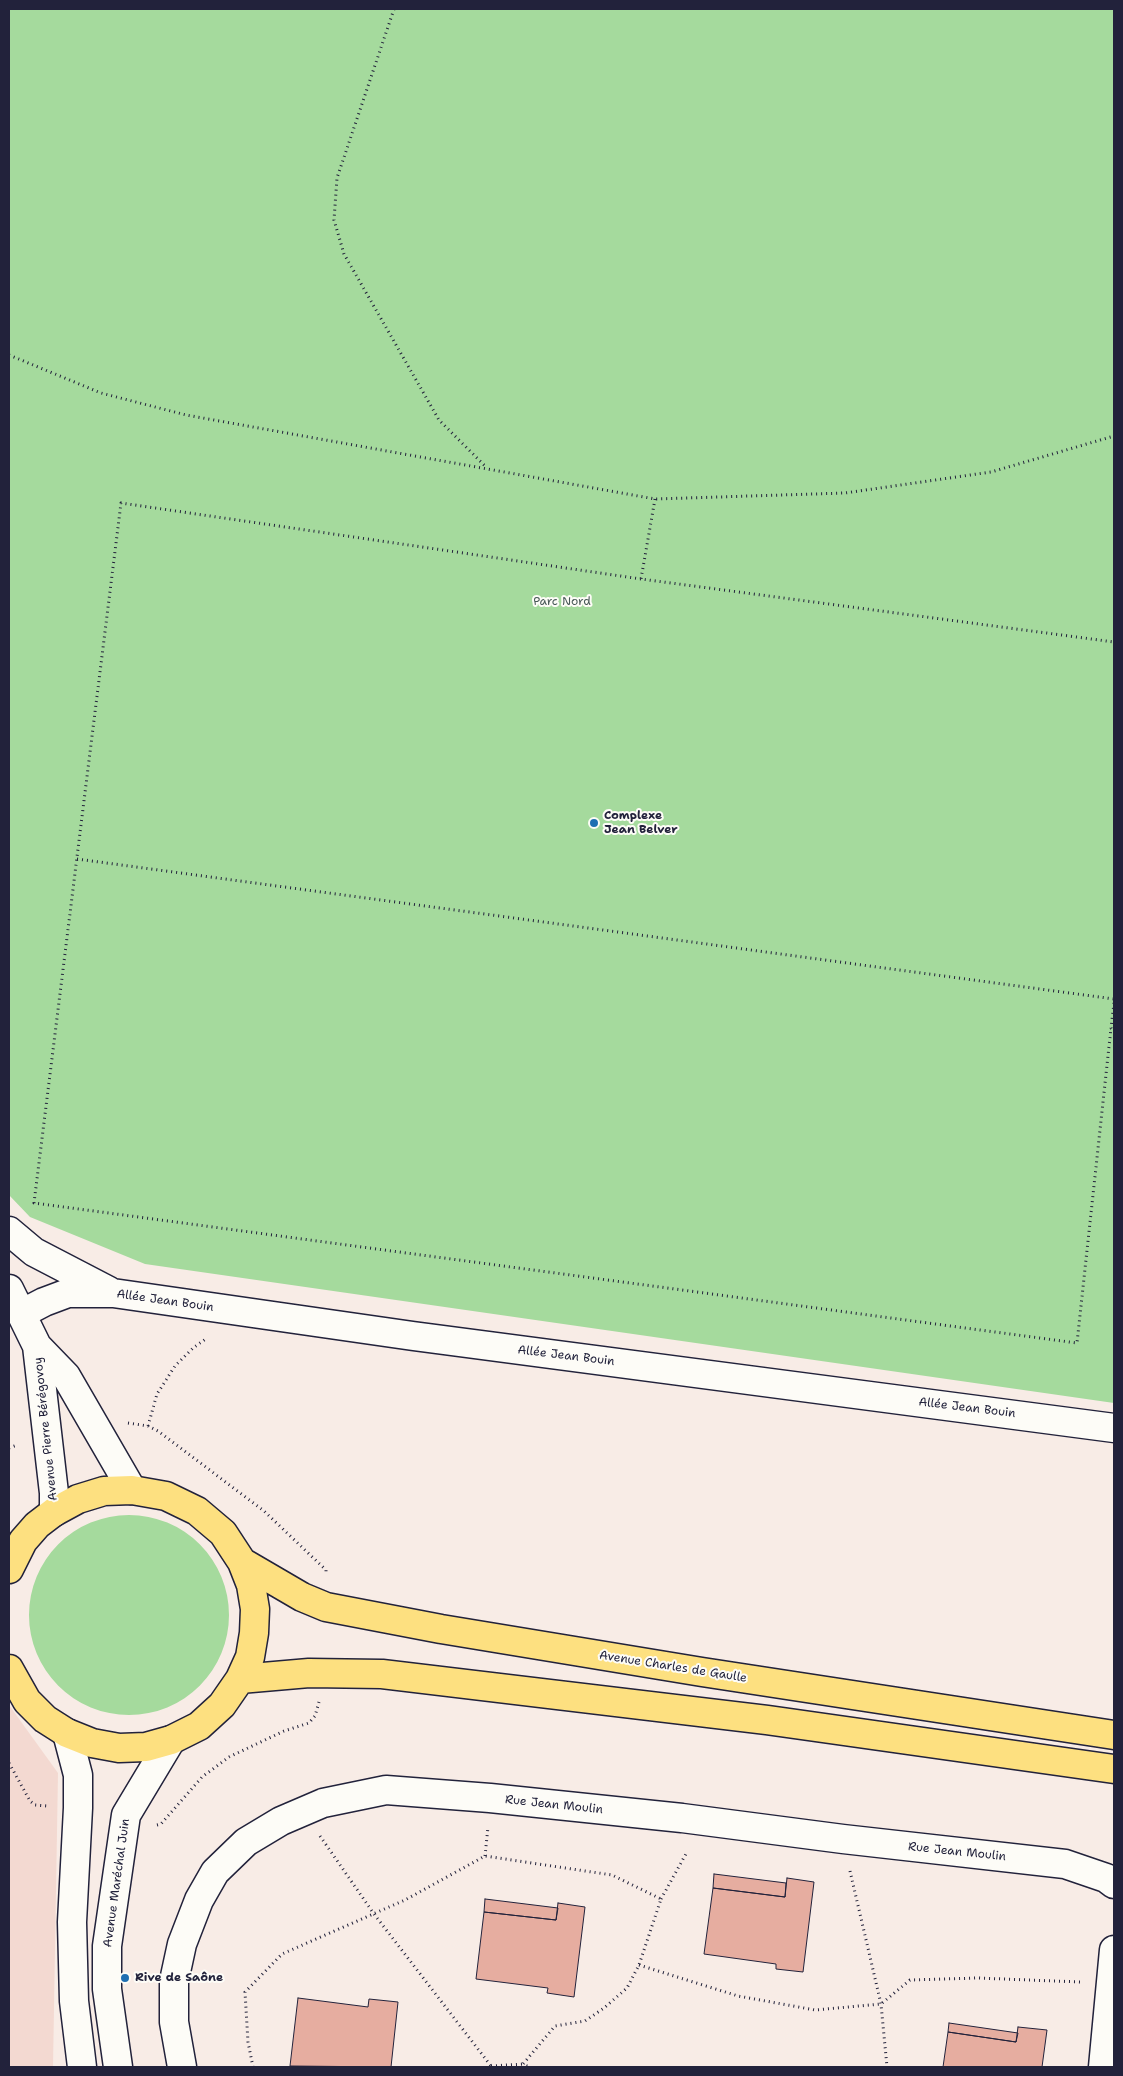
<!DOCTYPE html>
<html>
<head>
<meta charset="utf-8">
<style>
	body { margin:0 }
	#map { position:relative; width:1123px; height:2076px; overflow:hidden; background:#f8ece6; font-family:"Shantell Sans",sans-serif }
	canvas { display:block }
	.frame { position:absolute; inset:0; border:10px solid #22223b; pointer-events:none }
</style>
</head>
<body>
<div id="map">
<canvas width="1123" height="2076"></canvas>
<div class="frame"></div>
</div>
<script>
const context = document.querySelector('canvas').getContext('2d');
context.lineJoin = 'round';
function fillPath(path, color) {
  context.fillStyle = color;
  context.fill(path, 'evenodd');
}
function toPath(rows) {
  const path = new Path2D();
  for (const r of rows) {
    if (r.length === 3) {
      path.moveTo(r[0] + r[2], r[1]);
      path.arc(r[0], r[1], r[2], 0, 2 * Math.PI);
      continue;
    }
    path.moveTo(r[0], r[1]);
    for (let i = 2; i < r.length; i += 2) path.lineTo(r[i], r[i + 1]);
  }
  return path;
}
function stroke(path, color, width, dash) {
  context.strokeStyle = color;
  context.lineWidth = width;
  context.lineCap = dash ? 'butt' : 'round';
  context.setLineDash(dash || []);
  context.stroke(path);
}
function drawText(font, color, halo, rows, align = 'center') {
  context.font = font + ' "Shantell Sans",sans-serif';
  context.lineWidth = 4;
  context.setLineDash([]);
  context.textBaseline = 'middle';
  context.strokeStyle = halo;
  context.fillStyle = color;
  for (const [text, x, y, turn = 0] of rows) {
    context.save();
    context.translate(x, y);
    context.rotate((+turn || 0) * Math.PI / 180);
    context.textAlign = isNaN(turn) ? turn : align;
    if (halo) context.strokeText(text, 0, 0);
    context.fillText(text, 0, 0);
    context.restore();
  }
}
fillPath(toPath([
	[9,1705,58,1773,53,2067,9,2067]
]), '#f3d9d1');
fillPath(toPath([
	[9,9,1114,9,1114,1403,145,1264,30,1217,9,1195],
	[129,1615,100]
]), '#a5da9d');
const building = toPath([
	[714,1874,786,1883,785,1897,713,1888,714,1874],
	[787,1878,814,1882,803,1972,776,1969,776,1964,704,1954,713,1888,785,1897,787,1878],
	[485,1899,558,1908,556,1920,484,1912,485,1899],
	[558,1903,585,1907,574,1997,547,1993,548,1988,476,1979,484,1912,556,1920,558,1903],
	[298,1998,368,2007,369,1999,398,2002,391,2067,290,2066,298,1998],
	[949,2023,1018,2033,1016,2042,948,2032,949,2023],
	[1018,2027,1047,2030,1042,2067,943,2067,948,2032,1016,2042,1018,2027]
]);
fillPath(building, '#e6ada0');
stroke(building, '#22223b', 1);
const street = toPath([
	[9,1231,34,1252,109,1291],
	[9,1289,37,1346,66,1376,132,1490],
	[21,1314,44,1302,68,1293,113,1293,413,1336,1114,1428],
	[37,1346,54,1493,54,1512],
	[182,2067,174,2022,174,1981,182,1944,199,1900,215,1872,246,1842,281,1821,323,1803,386,1790,490,1798,682,1818,843,1839,1065,1864,1106,1878,1114,1884],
	[1103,2067,1114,1950]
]);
const secondary = toPath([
	[67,1733,78,1775,78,1808,72,1922,74,2001,82,2067],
	[118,2067,107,1989,107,1946,126,1815,171,1740]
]);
const primary = toPath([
	[242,1562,302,1597,326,1607,441,1629,702,1672,1114,1735],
	[9,1569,23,1541,37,1525,54,1512,78,1499,104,1491,132,1490,166,1496,197,1511,223,1533,242,1562,251,1585,255,1609,254,1633,250,1657,240,1679,222,1705,199,1726,171,1740,146,1747,119,1748,92,1743,67,1733,45,1719,27,1701,9,1669],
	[240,1679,309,1673,382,1674,767,1720,1114,1769]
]);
stroke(street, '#22223b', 31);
stroke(secondary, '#22223b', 31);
stroke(primary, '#22223b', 31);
stroke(toPath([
	[394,9,337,178,334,220,344,254,439,420,487,468],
	[9,355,101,393,186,415,655,499,845,493,991,472,1114,436],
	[655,499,641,579,1114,642],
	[641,579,121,503,34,1203,1077,1343,1111,1028],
	[77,859,1114,999],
	[1114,1003,1111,1028,1114,1031],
	[128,1423,148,1426,158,1431,264,1511,326,1570,326,1574],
	[148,1426,157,1394,175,1366,193,1348,207,1338],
	[9,1448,17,1445],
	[9,1763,30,1801,35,1805,47,1806],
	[157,1825,161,1824,202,1777,229,1757,284,1731,309,1723,315,1716,319,1702],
	[320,1836,374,1914,491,2066],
	[485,1856,488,1827],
	[850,1871,881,2004,887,2067],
	[661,1899,687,1852],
	[639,1965,738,1996,815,2010,881,2004,910,1980,978,1978,1080,1982],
	[491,2066,523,2064],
	[253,2067,248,2042,245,1992,282,1954,405,1900,485,1856,612,1875,661,1899,639,1965,627,1988,604,2008,585,2021,555,2026,523,2064,529,2067]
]), '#22223b', 3, [1, 4]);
stroke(street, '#fdfcf7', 28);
stroke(secondary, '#fdfcf7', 28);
stroke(primary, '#fde080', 28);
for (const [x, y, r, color] of [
	[594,823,5,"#1f6fb2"],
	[125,1978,5,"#1f6fb2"]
]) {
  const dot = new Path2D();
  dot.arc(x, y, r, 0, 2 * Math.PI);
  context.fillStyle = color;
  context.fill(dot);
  stroke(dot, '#fdfcf7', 2);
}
drawText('12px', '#495958', '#fdfcf7', [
	["Parc Nord",562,602]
]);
drawText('bold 12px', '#22223b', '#fdfcf7', [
	["Complexe",604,816],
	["Jean Belver",604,830],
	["Rive de Saône",135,1978]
], 'left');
drawText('12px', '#22223b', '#fdfcf7', [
	["Allée Jean Bouin",165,1301,8],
	["Allée Jean Bouin",566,1356,7],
	["Allée Jean Bouin",967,1408,7],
	["Avenue Pierre Bérégovoy",46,1429,-96],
	["Avenue Charles de Gaulle",673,1667,9],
	["Rue Jean Moulin",554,1805,6],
	["Rue Jean Moulin",957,1852,6],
	["Avenue Maréchal Juin",117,1883,-82]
]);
</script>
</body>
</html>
